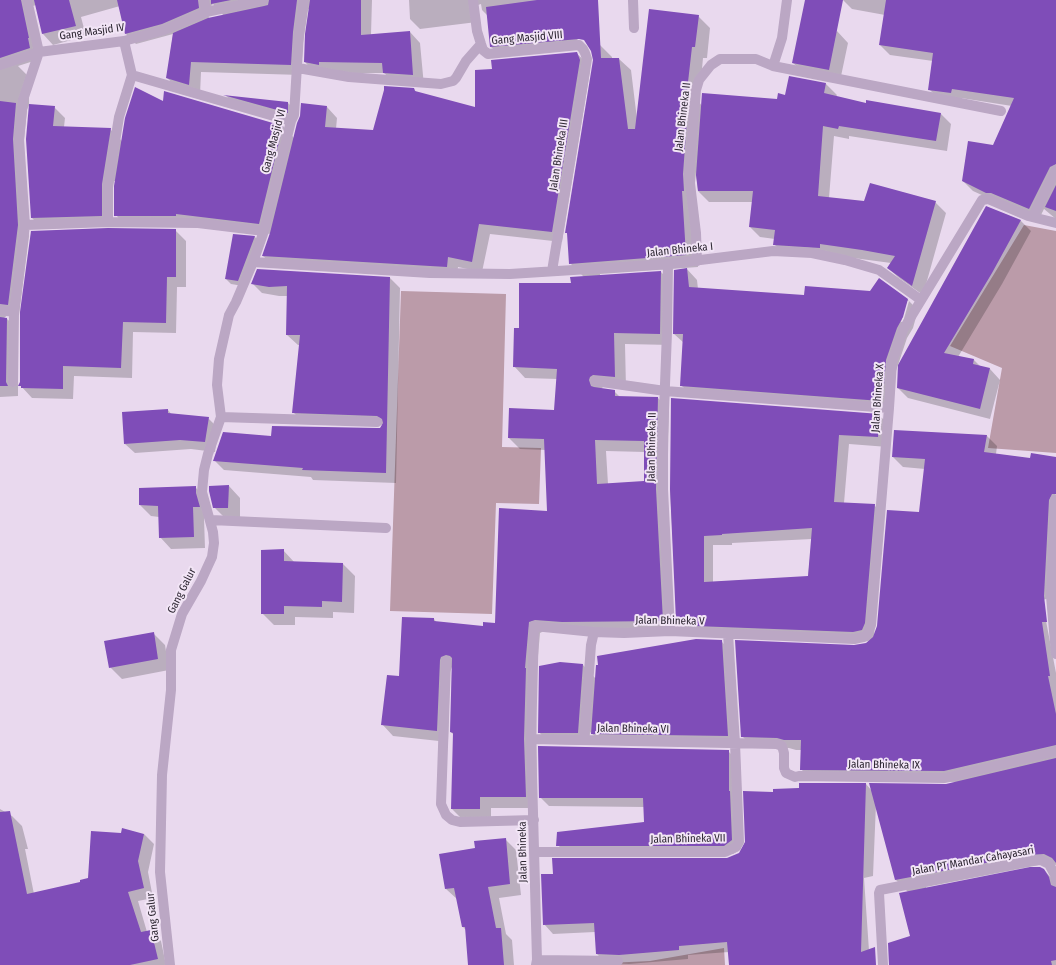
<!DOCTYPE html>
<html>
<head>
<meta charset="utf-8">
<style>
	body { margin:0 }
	canvas { display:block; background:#e9d9ee }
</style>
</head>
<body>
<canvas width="1056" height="965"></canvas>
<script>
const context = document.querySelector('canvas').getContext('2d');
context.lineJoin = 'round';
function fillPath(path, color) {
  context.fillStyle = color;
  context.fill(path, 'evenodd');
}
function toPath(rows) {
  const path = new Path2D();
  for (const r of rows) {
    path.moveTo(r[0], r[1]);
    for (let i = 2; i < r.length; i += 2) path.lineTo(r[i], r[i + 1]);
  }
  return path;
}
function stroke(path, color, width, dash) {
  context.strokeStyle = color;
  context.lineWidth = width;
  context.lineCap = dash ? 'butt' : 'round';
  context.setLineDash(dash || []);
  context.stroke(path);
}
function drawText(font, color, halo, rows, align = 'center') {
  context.font = font + ' "Fira Sans Condensed",sans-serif';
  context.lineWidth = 4;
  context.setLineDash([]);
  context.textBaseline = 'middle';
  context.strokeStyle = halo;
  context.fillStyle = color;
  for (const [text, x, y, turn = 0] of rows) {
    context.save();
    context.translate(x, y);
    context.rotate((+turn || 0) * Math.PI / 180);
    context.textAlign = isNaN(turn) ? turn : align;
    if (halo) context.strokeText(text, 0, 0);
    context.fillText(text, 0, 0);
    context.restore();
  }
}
fillPath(toPath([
	[1024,225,1056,231,1056,453,988,448,1002,368,950,346],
	[401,291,506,294,502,447,541,448,539,504,496,503,492,614,390,611],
	[724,948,725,965,587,965,587,964,650,961]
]), '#bb9ba9');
fillPath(toPath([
	[0,0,372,0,371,35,410,32,420,43,424,86,395,83,384,73,315,73,305,62,311,6,308,10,303,43,301,75,201,72,200,95,178,88,167,78,173,34,136,44,126,34,120,6,81,17,86,36,53,45,43,34,36,5,33,6,40,59,18,66,29,77,29,105,27,110,23,151,29,236,19,315,9,314,4,318,7,319,18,329,18,396,0,397],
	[213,4,224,16,209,19,208,9],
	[409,0,567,0,580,49,501,56,491,47,488,16,482,10,481,4,478,5,477,22,420,29,410,19],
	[843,0,1056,0,1056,219,1044,209,1039,219,997,202,973,191,963,181,994,146,1012,106,961,98,939,99,929,89,933,61,890,55,880,45,885,15,852,9],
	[698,16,710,28,707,58,703,58,699,102,702,106,777,100,786,96,790,77,826,84,837,95,836,97,867,104,941,114,951,124,947,151,849,136,849,139,834,136,829,198,865,203,935,202,946,213,923,295,899,278,888,268,891,263,831,255,785,255,774,244,775,239,760,237,750,227,753,202,709,202,698,191,696,172,693,203,698,267,600,274,600,276,661,272,672,283,671,345,625,344,626,388,605,386,600,389,614,391,620,397,658,398,669,409,667,501,674,632,546,630,540,633,536,679,537,808,491,808,491,820,463,820,452,809,454,735,451,732,452,667,450,672,448,742,393,736,382,724,400,677,434,619,437,623,484,627,496,625,548,512,546,450,520,449,509,438,555,411,557,379,525,378,514,366,520,329,572,284,584,277,570,263,568,235,566,232,600,45,612,57,612,59,619,59,631,70,637,119],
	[606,451,645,452,645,482,608,484],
	[837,31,848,43,840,81,805,74,793,63],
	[576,53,587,63,590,71,562,242,490,234,482,272,458,267,457,277,274,266,263,256,271,234,186,224,126,226,116,215,116,181,114,181,112,195,112,226,43,229,32,218,54,107,65,118,64,127,110,129,123,142,164,103,283,126,294,138,327,107,337,118,336,129,374,132,414,89,417,93,476,108,493,70],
	[226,96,288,103,296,111,295,120,232,102],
	[987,207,1021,221,1031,231,1002,284,958,357,974,360,981,367,990,369,1000,380,990,419,908,398,898,388],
	[175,230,186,241,186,287,177,287,176,333,133,332,132,378,74,376,73,399,32,398,20,385],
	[234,235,255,237,260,243,243,286,231,284,226,279],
	[686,268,697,280,698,289,805,296,870,292,880,280,909,301,907,301,901,322,903,322,909,301,918,310,913,328,907,338,896,371,891,411,692,396,681,385,684,343,674,334],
	[258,270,390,278,400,288,396,483,313,480,311,477,224,470,214,460,272,437,377,430,385,425,303,422,293,412,300,345,298,345,287,335,288,296,279,296,262,293,252,283],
	[168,410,172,415,208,418,218,428,215,452,191,449,135,453,125,444],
	[879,415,889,425,888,447,849,444,844,503,874,505,884,515,874,636,920,513,925,469,903,467,893,457,987,436,997,446,996,454,1031,459,1056,458,1055,597,1042,600,1056,673,1056,865,1052,864,1039,865,926,887,926,889,1044,870,1056,883,1056,965,895,965,911,936,908,892,896,880,876,804,873,876,864,878,870,965,730,965,729,952,688,955,688,959,629,964,606,963,597,954,595,932,553,934,544,924,728,859,740,853,774,793,800,789,801,784,866,784,872,791,947,785,958,782,811,780,801,769,802,750,796,750,789,748,753,747,742,736,854,646,866,644,871,640,864,642,706,635,687,630,677,620,670,489],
	[812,539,808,577,713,582,713,545,732,545,732,543],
	[229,486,240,498,240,520,226,519,214,507],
	[196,488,207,499,204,518,205,548,171,549,160,537,159,517,151,516,140,505],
	[283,550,295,563,343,564,355,576,354,613,333,612,333,618,295,617,295,625,274,625,262,613],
	[153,633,165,645,169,670,122,679,110,667],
	[721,641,731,651,738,746,602,743,590,732,589,745,550,744,539,732,583,665,596,679],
	[728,751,737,760,741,849,733,854,566,854,558,845,645,822,644,807,549,806,540,797],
	[0,809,12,816,22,826,28,849,25,849,34,894,82,883,144,834,154,844,148,872,153,898,138,901,147,932,151,931,161,941,166,965,0,965],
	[505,839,516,850,521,895,499,898,506,934,512,940,514,965,469,965,466,930,463,927,458,900,446,889,476,849]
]), '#0003');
fillPath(toPath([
	[0,0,21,0,29,38,28,38,30,48,0,58],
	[34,0,69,0,76,26,42,34],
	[117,0,198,0,199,8,162,24,125,34],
	[211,0,231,0,211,4],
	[269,0,297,0,293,32,291,65,191,62,189,85,166,78,173,33,208,18,264,6,268,5],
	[310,0,361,0,361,35,410,31,413,75,383,73,382,63,319,62,319,65,304,62,305,34],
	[537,0,598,0,601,58,619,58,628,129,635,129,649,9,699,15,695,47,692,47,687,91,689,92,683,174,684,191,682,191,686,255,569,264,567,233,565,233,593,60,591,51,584,40,579,39,490,47,486,7],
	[805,0,843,0,829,70,792,63],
	[886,0,1056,0,1056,164,1050,167,1029,209,991,193,986,193,962,181,968,141,993,145,1014,98,952,89,951,93,928,90,933,53,879,45],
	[577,52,580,60,552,232,479,224,472,262,448,257,447,267,262,256,270,233,297,123,300,116,301,103,327,106,325,127,373,130,384,90,384,86,414,88,415,91,475,107,475,70,492,69,491,60],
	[789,76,826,83,824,93,866,103,866,100,941,113,936,141,839,126,838,129,823,126,818,196,864,201,870,183,936,201,912,286,887,268,895,256,862,250,820,244,820,248,773,245,775,230,749,227,753,191,698,191,696,175,702,93,777,99,778,93,785,95],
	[135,87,163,101,164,91,283,126,259,224,176,214,176,216,114,216,114,186,125,118],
	[223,95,288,102,288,113],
	[0,101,16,103,13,139,18,225,8,305,0,304],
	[29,104,55,106,53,126,111,128,102,184,102,216,31,218,26,139],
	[1056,185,1056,211,1045,207],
	[986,206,1021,220,992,273,944,353,974,359,973,364,990,368,980,409,897,388,898,365],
	[108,228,176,229,176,277,167,277,166,323,123,322,121,368,63,366,63,389,21,388,21,386,18,386,20,382,20,312,31,231],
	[233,234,255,236,238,281,225,279],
	[687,268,689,287,804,295,805,286,870,291,879,278,908,299,903,317,897,328,886,360,884,385,882,384,881,401,680,386,683,334,673,334,674,270],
	[257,269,390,277,386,473,302,470,303,468,213,461,223,432,271,436,272,426,377,428,380,428,383,423,382,419,377,416,292,413,300,335,286,335,287,286,269,287,251,284],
	[661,271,660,334,614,333,615,377,593,375,590,377,589,380,591,386,594,387,615,390,615,396,658,397,656,489,663,621,562,622,535,620,529,622,525,668,526,668,524,739,526,797,480,797,480,809,451,809,453,733,450,732,452,658,450,656,446,655,441,657,440,660,437,731,381,725,387,675,399,676,402,617,434,618,434,621,483,626,483,622,495,623,499,508,547,511,544,439,508,438,509,408,554,410,557,369,513,367,514,328,519,328,519,283,571,283,570,277],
	[595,440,644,441,644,481,597,484],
	[0,317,7,318,6,382,8,386,0,386],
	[671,398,880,414,878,437,839,435,834,502,875,504,865,623,862,630,853,632,695,626,694,620,676,621,670,489],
	[812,528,808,576,704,582,704,536,722,535,722,534],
	[168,409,168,413,209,417,205,442,180,440,124,444,122,412],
	[894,430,987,435,984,452,1030,458,1031,453,1056,457,1056,494,1052,494,1049,500,1044,596,1047,622,1042,622,1050,676,1048,676,1056,714,1056,745,944,771,800,770,801,740,784,740,777,738,741,737,735,640,854,645,866,643,873,637,877,626,887,510,919,512,925,459,892,457],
	[229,485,228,508,213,508,209,491,209,486],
	[196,486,196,493,200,507,193,507,194,537,159,538,158,506,139,505,139,488],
	[284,549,284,561,343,563,342,602,322,601,322,607,284,606,284,614,261,614,261,550],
	[154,632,158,659,109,668,104,641],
	[696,639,722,640,728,736,591,734,596,665,598,665,597,656],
	[560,662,583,664,578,733,538,733,539,666],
	[538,746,729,750,729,791,730,791,732,840,724,846,556,846,557,832,644,822,643,798,539,798],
	[1056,758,1056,863,1052,858,1044,854,1028,855,895,880,869,783,946,784],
	[799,783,866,783,861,952,875,947,876,965,729,965,727,942,679,946,679,950,619,955,596,954,594,923,543,925,541,874,553,874,552,858,727,858,739,853,745,842,743,791,773,792,773,789,799,788],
	[10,811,27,894,80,882,80,880,88,878,91,831,121,833,122,828,144,834,138,861,144,888,128,892,141,932,151,930,158,959,130,965,0,965,0,812],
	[506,838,510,884,488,887,496,928,501,928,504,965,468,965,465,927,462,927,454,888,445,889,439,854,475,848,474,841],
	[1030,867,1040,867,1044,869,1049,877,1051,885,1056,887,1056,960,1051,961,1052,965,889,965,888,943,910,936,899,893]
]), '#7f4db8');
stroke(toPath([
	[27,0,39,52],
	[204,0,206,12],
	[473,0,477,31,481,44,483,50,488,54,579,45,583,49,585,53,587,59,552,271],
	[633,0,634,28],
	[39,52,23,100,19,139,25,225,108,222,108,185,119,117,132,75,124,41],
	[0,65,39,52,124,41,164,30,206,12,263,0],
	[773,66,1001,111],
	[298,68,349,77,441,84,453,81,456,78,466,61,481,44],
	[132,75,291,121],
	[1031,216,1034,214,1056,170],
	[108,222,198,223,264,231],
	[697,261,696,233,689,175,696,90,699,80,711,65,720,59,756,59,773,66,782,38,787,0],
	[253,262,430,273,510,274,668,264,773,251,812,253,845,260,879,270,921,300],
	[668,264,667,332,663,437,663,489,670,631],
	[0,310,14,312],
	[595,381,665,391,889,408],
	[13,382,14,312,25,225],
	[221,417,377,422],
	[1055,500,1051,596,1056,654],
	[211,520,386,528],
	[446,661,441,804,446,815,452,820,460,822,534,820],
	[531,739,777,744,782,746,784,753,784,768,786,773,795,777,799,776,945,778,1056,751],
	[584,740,591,645,594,632],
	[534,852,725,852,736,847,739,842,735,743,728,634],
	[537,960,618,961],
	[170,965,160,872,162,775,171,690,171,650,182,614,201,581,212,557,214,543,213,532,202,492,204,470,208,454,221,417,217,385,219,359,229,315,236,302,253,262,264,231,291,121,294,115,299,33,304,0],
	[536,965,537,960,531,739,534,626,594,632,624,633,670,631,854,639,863,637,867,635,871,625,889,408,892,362,903,330,982,200,988,199,1028,216,1056,223],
	[883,965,879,893,880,890,1029,861,1041,860,1049,864,1055,875,1056,881]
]), '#bba7c4', 10);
drawText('11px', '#2c2631', '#f2e5f6', [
	["Gang Masjid IV",92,32,-8],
	["Gang Masjid VIII",527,38,-5],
	["Jalan Bhineka II",683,117,-83],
	["Gang Masjid VI",274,141,-75],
	["Jalan Bhineka III",559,155,-81],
	["Jalan Bhineka I",680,250,-6],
	["Jalan Bhineka X",878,398,-86],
	["Jalan Bhineka II",652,447,-89],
	["Gang Galur",182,591,-63],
	["Jalan Bhineka V",670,621,1],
	["Jalan Bhineka VI",633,729,1],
	["Jalan Bhineka IX",884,765,1],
	["Jalan Bhineka VII",688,839,-1],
	["Jalan Bhineka",523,852,-91],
	["Jalan PT Mandar Cahayasari",973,861,-10],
	["Gang Galur",153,917,-96]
]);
</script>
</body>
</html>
